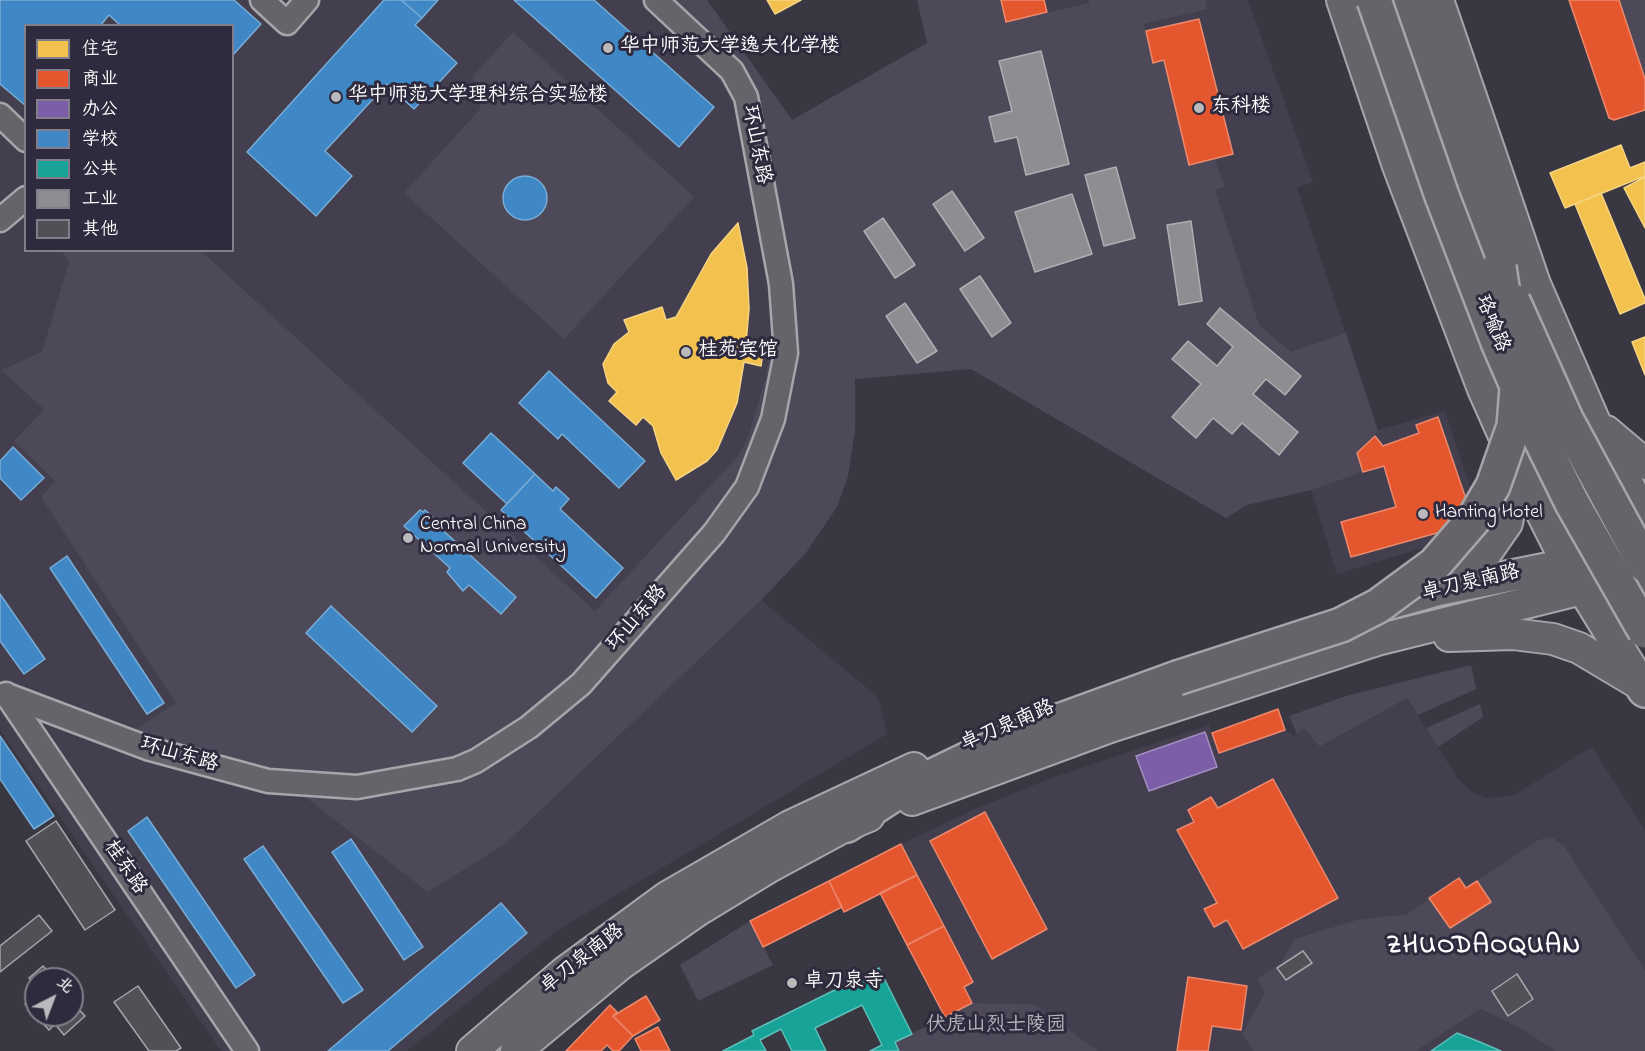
<!DOCTYPE html>
<html>
<head>
<meta charset="utf-8">
<style>
	body { margin:0 }
	#map { position:relative; width:1645px; height:1051px; overflow:hidden; background:#393741; font-family:"Indie Flower","LXGW WenKai TC",sans-serif }
	canvas { display:block }
	.legend { position:absolute; left:24px; top:24px; width:210px; height:228px; box-sizing:border-box; background:#2f2a3d; border:2px solid #827f8b; margin:0; padding:8px 10px; list-style:none; font-size:18px; color:#fff }
	.legend li { display:flex; align-items:center; gap:12px; height:30px }
	.legend b { width:30px; border:2px solid #827f8b }
	.north { position:absolute; left:24px; top:967px; width:60px; height:60px; box-sizing:border-box; background:#2f2a3d; border:2px solid #827f8b; border-radius:50%; rotate:42deg; font-size:16px; font-weight:700; line-height:24px; text-align:center; color:#fff }
	.north::after { content:''; display:block; margin:auto; width:21px; height:27px; background:#bab9bc; clip-path:polygon(50% 0,100% 100%,50% 72%,0 100%) }
</style>
</head>
<body>
<div id="map">
<canvas width="1645" height="1051"></canvas>
<ul class="legend">
<li><b style="height:16px;background:#f2c14e"></b>住宅</li>
<li><b style="height:16px;background:#e4572e"></b>商业</li>
<li><b style="height:16px;background:#7b5ea7"></b>办公</li>
<li><b style="height:16px;background:#3f88c5"></b>学校</li>
<li><b style="height:16px;background:#17a398"></b>公共</li>
<li><b style="height:16px;background:#8d8d92"></b>工业</li>
<li><b style="height:16px;background:#515056"></b>其他</li>
</ul>
<div class="north">北</div>
</div>
<script>
const context = document.querySelector('canvas').getContext('2d');
context.lineJoin = 'round';
function fillPath(path, color) {
  context.fillStyle = color;
  context.fill(path, 'evenodd');
}
function toPath(rows) {
  const path = new Path2D();
  for (const r of rows) {
    if (r.length === 3) {
      path.moveTo(r[0] + r[2], r[1]);
      path.arc(r[0], r[1], r[2], 0, 2 * Math.PI);
      continue;
    }
    path.moveTo(r[0], r[1]);
    for (let i = 2; i < r.length; i += 2) path.lineTo(r[i], r[i + 1]);
  }
  return path;
}
function stroke(path, color, width, dash) {
  context.strokeStyle = color;
  context.lineWidth = width;
  context.lineCap = dash ? 'butt' : 'round';
  context.setLineDash(dash || []);
  context.stroke(path);
}
function drawText(font, color, halo, rows, align = 'center') {
  context.font = font + ' "Indie Flower","LXGW WenKai TC",sans-serif';
  context.lineWidth = 6;
  context.setLineDash([]);
  context.textBaseline = 'middle';
  context.strokeStyle = halo;
  context.fillStyle = color;
  for (const [text, x, y, turn = 0] of rows) {
    context.save();
    context.translate(x, y);
    context.rotate((+turn || 0) * Math.PI / 180);
    context.textAlign = isNaN(turn) ? turn : align;
    if (halo) context.strokeText(text, 0, 0);
    context.fillText(text, 0, 0);
    context.restore();
  }
}
fillPath(toPath([
	[0,0,707,0,792,120,927,43,917,0,1248,0,1313,182,1297,188,1378,430,1445,411,1475,502,1446,541,1337,574,1311,490,1247,505,1226,518,971,369,855,379,855,430,848,476,837,506,805,554,761,600,878,697,887,734,558,930,407,1051,221,1051,0,730],
	[26,26,232,26,232,250,26,250],
	[1407,698,1458,779,1472,792,1487,798,1514,795,1592,747,1645,830,1645,970,1569,854,1547,837,1536,841,1466,888,1460,879,1407,914,1356,920,1294,939,1281,963,1258,979,1266,993,1242,1034,1253,1051,1098,1051,1034,1004,972,1003,945,1017,880,893,841,907,763,947,750,921,901,844,975,809,1046,780,1209,725,1219,753,1285,730,1294,736,1304,728,1321,747],
	[1480,1009,1520,1028,1556,1051,1416,1051]
]), '#433f4f');
fillPath(toPath([
	[661,0,707,0,792,120,927,43,917,0,1001,0,1007,22,1089,3,1089,0,1205,0,1207,9,1144,24,1153,62,1164,60,1189,164,1215,159,1224,187,1215,190,1259,325,1291,352,1346,333,1378,431,1357,453,1363,472,1311,490,1247,505,1226,518,971,369,855,379,855,430,848,476,837,507,805,554,761,600,505,844,428,892,269,769,152,744,127,735,176,703,41,497,55,481,14,441,44,409,1,370,42,352,69,262,61,251,201,251,595,611,738,456,748,437,766,376,783,253,779,205,771,175,736,103],
	[1619,0,1645,0,1645,79],
	[513,32,694,197,564,339,404,193,481,108,473,76],
	[1471,665,1476,689,1418,715,1407,698,1320,747,1304,728,1297,734,1289,716,1346,696],
	[1480,704,1483,717,1438,747,1426,728],
	[1547,837,1553,838,1564,846,1645,970,1645,1051,1556,1051,1520,1028,1480,1009,1416,1051,1253,1051,1242,1034,1265,993,1257,979,1281,963,1294,939,1356,920,1407,914,1459,878,1466,888,1536,841],
	[750,921,773,965,698,1001,680,965],
	[972,1003,1034,1004,1098,1051,899,1051,895,1042]
]), '#4e4958');
const homes = toPath([
	[767,0,801,0,775,14,767,0],
	[1621,145,1630,168,1645,162,1645,176,1565,208,1550,173,1621,145],
	[1645,177,1645,228,1624,188,1645,177],
	[1601,193,1645,299,1645,303,1620,314,1575,204,1601,193],
	[738,223,747,268,749,309,746,343,764,345,761,366,744,362,737,403,717,450,707,461,676,480,661,453,653,426,643,417,636,425,609,401,617,392,608,383,603,364,614,344,629,332,624,320,662,307,666,320,676,317,711,254,738,223],
	[1645,337,1645,375,1632,342,1645,337]
]);
fillPath(homes, '#f2c14e');
stroke(homes, '#f6d483', 1.5);
const shops = toPath([
	[1001,0,1044,0,1047,12,1006,22,1001,0],
	[1569,0,1619,0,1645,79,1645,110,1614,120,1609,118,1569,0],
	[1199,19,1233,154,1189,165,1164,60,1153,63,1146,31,1199,19],
	[1438,417,1466,499,1444,531,1351,557,1341,522,1396,507,1384,466,1363,472,1357,453,1375,436,1383,446,1419,433,1416,425,1438,417],
	[1278,709,1285,730,1219,753,1212,733,1278,709],
	[1273,779,1338,898,1243,949,1227,920,1214,927,1204,909,1217,903,1177,830,1194,822,1188,810,1211,797,1218,808,1273,779],
	[985,812,1047,929,992,959,930,841,985,812],
	[901,844,917,875,844,912,829,881,901,844],
	[917,875,944,926,907,945,880,893,917,875],
	[1459,878,1466,888,1477,881,1491,902,1450,928,1429,898,1459,878],
	[829,881,842,907,763,947,750,921,829,881],
	[944,926,973,982,964,987,972,1003,945,1017,907,945,944,926],
	[1188,977,1247,986,1241,1030,1212,1026,1208,1051,1177,1051,1188,977],
	[646,996,660,1020,633,1036,613,1016,646,996],
	[610,1005,617,1012,613,1016,633,1036,619,1051,613,1051,607,1045,601,1051,566,1051,610,1005],
	[658,1027,670,1051,641,1051,635,1039,658,1027]
]);
fillPath(shops, '#e4572e');
stroke(shops, '#ec896d', 1.5);
const offices = toPath([
	[1205,732,1217,767,1149,791,1136,756,1205,732]
]);
fillPath(offices, '#7b5ea7');
stroke(offices, '#a38ec1', 1.5);
const schools = toPath([
	[0,0,234,0,261,24,232,56,232,26,121,26,109,15,100,26,26,26,26,106,0,84,0,0],
	[384,0,401,0,422,18,415,25,457,63,414,109,387,84,325,151,352,176,316,216,247,152,384,0],
	[401,0,438,0,422,18,401,0],
	[514,0,594,0,714,107,679,147,514,0],
	[525,198,22],
	[549,371,645,461,619,488,562,434,558,439,519,403,549,371],
	[491,433,535,474,507,504,463,463,491,433],
	[13,447,44,478,21,500,0,478,0,461,13,447],
	[535,474,553,491,556,487,569,499,560,509,623,568,596,598,501,510,535,474],
	[420,510,423,512,425,510,435,519,436,524,516,597,501,614,469,585,463,591,447,572,450,568,404,526,420,510],
	[67,556,164,703,147,714,50,568,67,556],
	[0,594,45,659,24,674,0,641,0,594],
	[331,606,437,706,412,732,306,633,331,606],
	[0,736,54,816,34,829,0,779,0,736],
	[147,817,255,975,236,988,128,831,147,817],
	[351,839,423,947,404,960,332,852,351,839],
	[263,846,363,990,343,1003,244,859,263,846],
	[501,903,527,933,388,1051,328,1051,501,903]
]);
fillPath(schools, '#3f88c5');
stroke(schools, '#79acd6', 1.5);
const public = toPath([
	[879,968,912,1034,895,1042,899,1051,870,1051,882,1045,862,1005,815,1028,826,1051,792,1051,781,1029,760,1040,766,1051,723,1051,754,1035,752,1031,879,968],
	[1457,1033,1480,1042,1501,1051,1431,1051,1457,1033]
]);
fillPath(public, '#17a398');
stroke(public, '#5dbfb7', 1.5);
const industry = toPath([
	[1041,51,1069,164,1026,175,1017,137,995,142,989,117,1012,111,999,61,1041,51],
	[1116,167,1135,238,1104,246,1085,175,1116,167],
	[952,191,984,238,965,251,933,204,952,191],
	[1072,194,1092,254,1035,272,1015,212,1072,194],
	[883,218,915,265,895,278,864,231,883,218],
	[1191,221,1202,301,1179,305,1167,225,1191,221],
	[980,276,1011,323,992,337,960,289,980,276],
	[905,303,937,351,917,363,886,316,905,303],
	[1220,308,1301,376,1285,395,1266,379,1253,394,1298,432,1279,455,1242,423,1232,434,1213,418,1196,438,1172,417,1201,384,1172,359,1188,341,1217,366,1233,347,1207,324,1220,308]
]);
fillPath(industry, '#8d8d92');
stroke(industry, '#afafb3', 1.5);
const building = toPath([
	[56,821,115,910,85,930,26,841,56,821],
	[39,915,52,931,0,972,0,946,39,915],
	[1303,951,1312,963,1286,980,1277,968,1303,951],
	[43,966,55,979,36,979,36,985,29,978,43,966],
	[1517,974,1533,999,1508,1016,1492,991,1517,974],
	[138,986,181,1048,176,1051,149,1051,114,1002,138,986],
	[36,987,36,1015,72,1015,72,1002,85,1016,64,1035,55,1024,49,1030,25,1004,33,997,29,993,36,987]
]);
fillPath(building, '#515056');
stroke(building, '#a6a5aa', 1.5);
const minor = toPath([
	[262,0,287,23,307,0],
	[0,115,26,140],
	[0,220,26,198],
	[6,694,247,1051],
	[7,695,150,749,268,781,357,787,457,769,476,761,529,727,581,684,714,533,747,487,773,419,786,353,781,284,746,97,732,71,656,0]
]);
const major = toPath([
	[1342,0,1398,166,1483,389,1512,454,1567,563,1643,687],
	[1438,0,1535,284,1594,420,1645,517],
	[1606,431,1645,464],
	[1449,584,1484,556,1507,523,1514,487,1512,459],
	[1381,606,1438,590,1624,553],
	[1449,636,1513,634,1553,639,1579,648,1636,682],
	[912,800,1110,727,1377,640,1582,589,1645,578],
	[472,1051,566,971,667,897,790,826,914,768],
	[516,1051,621,964,697,911,771,866,847,825,869,816]
]);
const highway = toPath([
	[1407,0,1499,267],
	[1643,687,1645,690],
	[847,825,891,796,974,756,1056,722,1177,678]
]);
stroke(minor, '#a6a5aa', 27);
stroke(major, '#a6a5aa', 34);
stroke(highway, '#a6a5aa', 38);
stroke(minor, '#66646a', 22);
stroke(major, '#66646a', 30);
stroke(highway, '#66646a', 33);
const highwayBridge = toPath([
	[1374,0,1442,196,1498,342,1535,428,1572,503,1645,631],
	[1499,267,1509,334],
	[1513,301,1566,419,1645,565],
	[1177,678,1341,625,1378,606,1435,564,1473,520,1493,486,1514,426,1517,388]
]);
stroke(highwayBridge, '#a6a5aa', 38, []);
stroke(highwayBridge, '#66646a', 33);
for (const [x, y, r, color] of [
	[608,48,6,"#bab9bc"],
	[336,97,6,"#bab9bc"],
	[1199,108,6,"#bab9bc"],
	[686,352,6,"#bab9bc"],
	[1423,514,6,"#bab9bc"],
	[408,538,6,"#bab9bc"],
	[792,983,6,"#bab9bc"]
]) {
  const dot = new Path2D();
  dot.arc(x, y, r, 0, 2 * Math.PI);
  context.fillStyle = color;
  context.fill(dot);
  stroke(dot, '#2f2a3d', 2);
}
drawText('20px', '#fff', '#2f2a3d', [
	["华中师范大学逸夫化学楼",620,48],
	["华中师范大学理科综合实验楼",348,97],
	["东科楼",1211,108],
	["桂苑宾馆",698,352],
	["Hanting Hotel",1435,514],
	["Central China",420,526],
	["Normal University",420,549],
	["卓刀泉寺",804,983]
], 'left');
drawText('20px', '#fff', '#2f2a3d', [
	["环山东路",755,145,79],
	["珞喻路",1491,324,68],
	["卓刀泉南路",1471,584,-13],
	["环山东路",638,619,-49],
	["卓刀泉南路",1008,727,-23],
	["环山东路",179,756,16],
	["桂东路",124,868,56],
	["卓刀泉南路",583,960,-38]
]);
drawText('20px', '#b9b7be', '#2f2a3d', [
	["伏虎山烈士陵园",996,1027]
]);
context.letterSpacing = '1.5px';
drawText('bold 26px', '#fff', '#2f2a3d', [
	["ZHUODAOQUAN",1484,948]
]);
context.letterSpacing = '0px';
</script>
</body>
</html>
